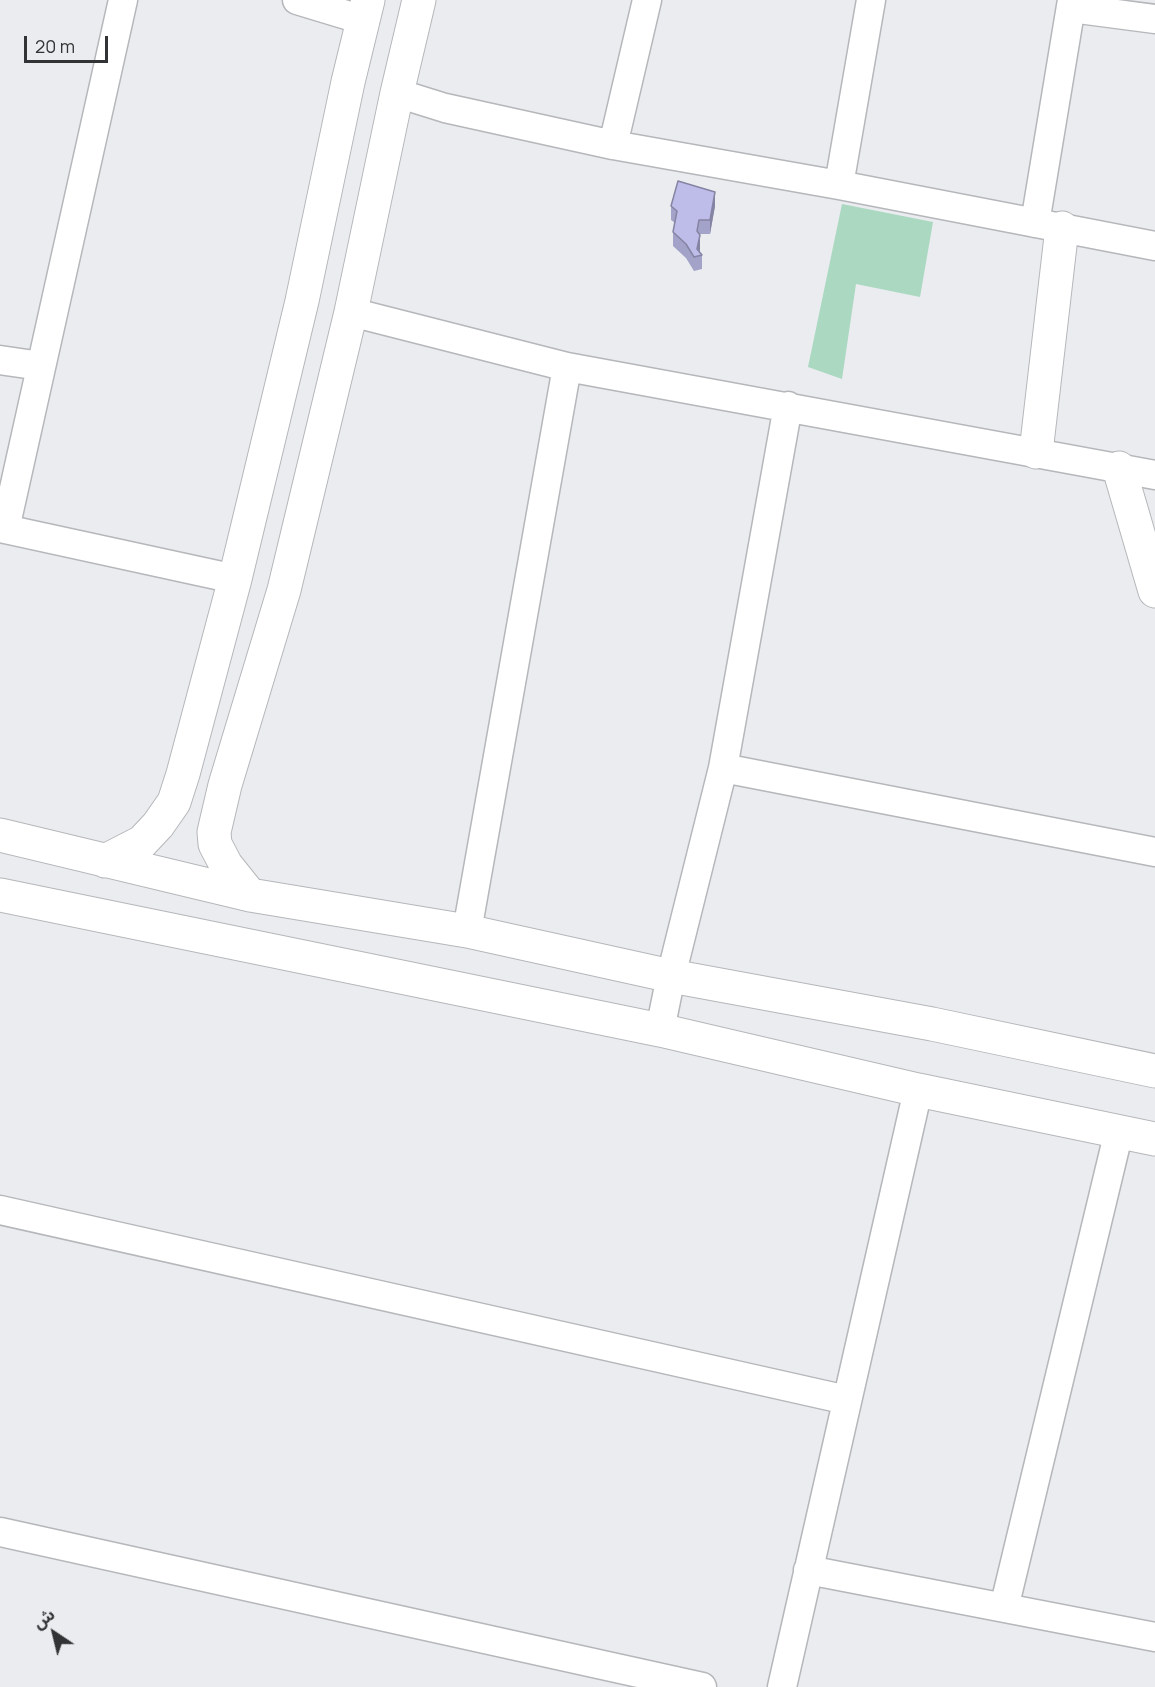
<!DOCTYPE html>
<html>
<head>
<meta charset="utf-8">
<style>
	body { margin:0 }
	#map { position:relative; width:1155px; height:1687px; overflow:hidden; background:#eaecef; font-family:Manrope,"Noto Sans Arabic",sans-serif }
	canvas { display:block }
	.north { position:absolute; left:24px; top:1603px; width:60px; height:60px; -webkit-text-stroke:4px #eaecef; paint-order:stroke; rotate:325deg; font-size:16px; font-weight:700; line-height:24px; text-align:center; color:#323334 }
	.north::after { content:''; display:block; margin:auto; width:21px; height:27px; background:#323334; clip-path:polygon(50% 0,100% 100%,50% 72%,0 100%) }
	.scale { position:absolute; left:24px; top:36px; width:84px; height:27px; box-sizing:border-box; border:3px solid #323334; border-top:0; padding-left:8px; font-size:18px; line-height:21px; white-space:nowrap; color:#323334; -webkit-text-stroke:4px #eaecef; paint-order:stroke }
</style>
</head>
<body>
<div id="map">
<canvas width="1155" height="1687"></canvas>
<div class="north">ش</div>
<div class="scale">20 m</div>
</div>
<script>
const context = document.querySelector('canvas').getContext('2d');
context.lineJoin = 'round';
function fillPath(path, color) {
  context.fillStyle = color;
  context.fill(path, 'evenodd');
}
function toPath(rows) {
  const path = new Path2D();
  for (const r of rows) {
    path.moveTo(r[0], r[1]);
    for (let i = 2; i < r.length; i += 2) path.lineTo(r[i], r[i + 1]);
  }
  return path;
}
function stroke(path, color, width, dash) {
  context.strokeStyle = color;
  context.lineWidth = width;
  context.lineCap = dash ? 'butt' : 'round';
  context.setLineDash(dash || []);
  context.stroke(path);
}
fillPath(toPath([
	[842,204,933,222,920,297,856,284,842,379,808,367]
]), '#aad8c1');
const street = toPath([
	[297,0,363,20],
	[1071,8,1155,19],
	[397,93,445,108,613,145,839,185,1155,246],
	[613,145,647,0],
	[839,185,871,0],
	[1035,223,1072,0],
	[351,312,567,367,1155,475],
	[0,360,41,366],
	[0,528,235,579],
	[5,529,123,0],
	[723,768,1155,852],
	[467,931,567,367],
	[660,1030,671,976,723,768,788,406],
	[0,1210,847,1400],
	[0,1532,702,1687],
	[808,1570,1155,1637],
	[1004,1608,1119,1131],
	[782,1687,918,1090]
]);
const secondary = toPath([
	[1036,452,1062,228],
	[1119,468,1155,591],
	[0,835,250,895,467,931,671,976,932,1024,1155,1071],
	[105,861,142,842,158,825,174,802,183,774,235,579,302,301,348,82,368,0],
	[0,895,660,1030,918,1090,1155,1139],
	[250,895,226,865,215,844,214,832,225,785,284,590,351,312,397,93,419,0]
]);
stroke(street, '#b5b7ba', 31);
stroke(secondary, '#b5b7ba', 35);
stroke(street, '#fff', 28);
stroke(secondary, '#fff', 33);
fillPath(toPath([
	[671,206,715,206,710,234,700,234,700,252,702,255,702,269,694,271,686,258,673,246,673,232,675,223,671,220]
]), '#a3a2c8');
fillPath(toPath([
	[715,192,715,206,710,234,710,220],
	[700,235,700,249,699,256,697,249]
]), '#8584a3');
const building = toPath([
	[678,181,715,192,710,220,699,220,697,231,700,235,697,249,702,255,694,257,686,244,673,232,677,211,671,206,678,181]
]);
fillPath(building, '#bebce9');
stroke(building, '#8584a3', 1.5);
</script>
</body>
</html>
